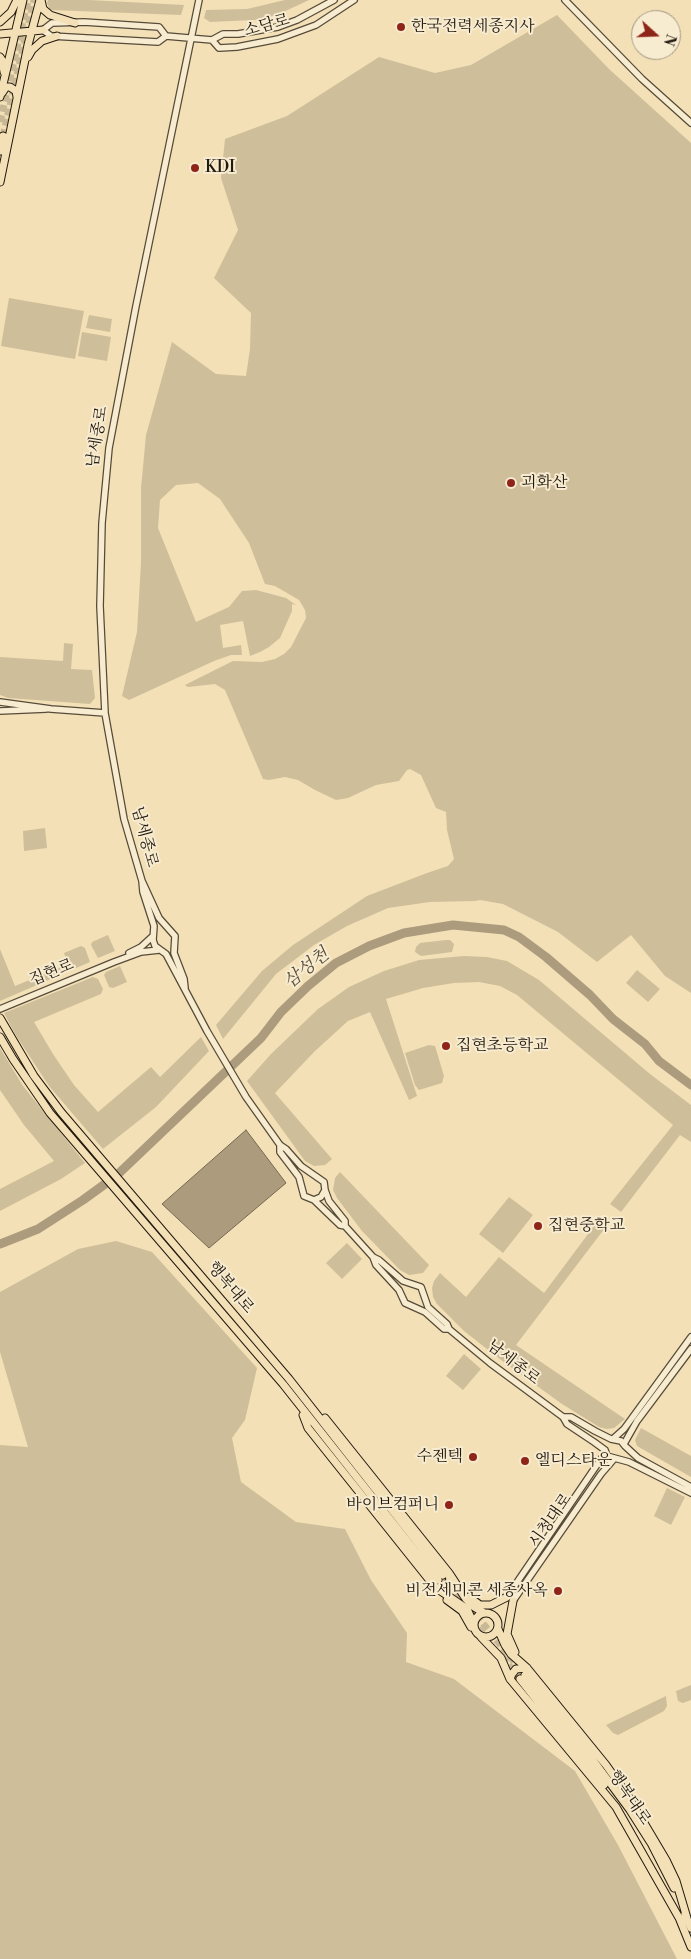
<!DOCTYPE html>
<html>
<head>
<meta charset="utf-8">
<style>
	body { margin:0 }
	#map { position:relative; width:691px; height:1959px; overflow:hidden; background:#f3e0b6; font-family:"Libre Bodoni",serif }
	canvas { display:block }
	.north { position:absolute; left:631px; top:10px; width:50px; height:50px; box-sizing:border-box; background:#f7ebd0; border:1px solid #a29783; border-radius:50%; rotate:110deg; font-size:14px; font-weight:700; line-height:20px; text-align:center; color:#22190f }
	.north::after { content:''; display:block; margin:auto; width:18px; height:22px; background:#8f2418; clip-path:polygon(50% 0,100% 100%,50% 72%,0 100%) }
</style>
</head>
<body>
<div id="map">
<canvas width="691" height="1959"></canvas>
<div class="north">N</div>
</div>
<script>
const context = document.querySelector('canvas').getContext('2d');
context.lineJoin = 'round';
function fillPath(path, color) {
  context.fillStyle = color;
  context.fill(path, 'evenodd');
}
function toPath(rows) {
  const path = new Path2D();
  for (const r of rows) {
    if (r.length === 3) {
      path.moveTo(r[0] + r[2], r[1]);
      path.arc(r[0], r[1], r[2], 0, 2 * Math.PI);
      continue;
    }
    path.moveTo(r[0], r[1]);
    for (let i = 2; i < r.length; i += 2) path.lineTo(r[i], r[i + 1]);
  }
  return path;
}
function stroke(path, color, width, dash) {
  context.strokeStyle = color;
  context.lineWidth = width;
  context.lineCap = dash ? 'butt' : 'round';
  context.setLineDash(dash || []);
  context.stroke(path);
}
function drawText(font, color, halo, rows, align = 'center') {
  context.font = font + ' "Libre Bodoni","Noto Serif KR",serif';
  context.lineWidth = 4;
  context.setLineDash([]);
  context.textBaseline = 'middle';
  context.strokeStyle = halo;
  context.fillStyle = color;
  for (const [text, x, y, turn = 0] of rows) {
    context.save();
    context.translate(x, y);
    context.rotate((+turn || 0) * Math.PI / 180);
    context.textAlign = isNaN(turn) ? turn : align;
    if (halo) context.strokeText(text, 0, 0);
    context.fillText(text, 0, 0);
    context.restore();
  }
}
fillPath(toPath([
	[48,0,89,0,184,5,181,15,77,11,50,10,47,3],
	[285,0,309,0,277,15,254,20,210,22,204,18,206,10,247,9],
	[557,15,609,69,691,143,691,993,665,976,631,935,597,962,558,932,503,904,480,900,476,901,430,902,388,908,347,926,314,945,276,974,223,1039,216,1025,262,971,293,945,367,896,427,873,448,866,454,859,447,830,446,812,436,808,421,775,410,769,407,770,399,781,376,785,348,798,336,800,315,790,298,780,285,777,269,780,263,779,225,690,215,684,188,687,185,685,233,661,262,662,275,659,284,654,291,647,306,618,305,610,299,600,275,586,265,584,249,543,220,499,198,483,176,485,160,500,158,528,196,622,229,607,242,591,256,590,286,598,296,605,292,604,292,611,280,638,269,647,260,652,250,656,243,621,220,625,223,648,241,645,242,655,231,655,214,661,129,700,122,696,137,632,141,563,141,488,146,435,172,342,216,374,246,376,250,349,251,313,214,278,238,230,221,178,225,139,287,116,379,57,435,73,471,65],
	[9,298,84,311,75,359,1,346],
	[89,315,112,319,110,332,86,328],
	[82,332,111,337,107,361,78,356],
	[64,643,73,644,71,669,92,670,95,698,90,704,8,698,0,695,0,657,63,661],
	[45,828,47,848,24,851,23,831],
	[108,935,115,951,98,958,91,945,92,942],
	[446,940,450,940,454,944,452,952,421,956,415,952,416,947,420,943],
	[81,946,85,948,90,962,0,1001,0,949,15,986,68,964,64,953],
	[464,956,487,957,507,961,539,980,650,1074,691,1105,691,1142,680,1135,621,1212,610,1204,673,1125,517,995,500,986,479,982,454,983,423,988,386,999,417,1096,409,1100,370,1012,348,1021,315,1051,275,1093,332,1159,325,1165,314,1166,305,1161,247,1081,271,1054,318,1009,349,987,384,971,419,960],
	[120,966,127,982,113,988,109,987,104,975,106,972],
	[637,970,660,989,648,1002,626,983],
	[93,977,98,979,103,989,101,994,34,1022,53,1054,74,1085,98,1112,151,1067,160,1077,201,1037,209,1051,156,1107,103,1149,49,1086,15,1034,4,1013],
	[429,1045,435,1046,444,1076,442,1083,419,1090,415,1085,405,1053],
	[0,1048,23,1086,85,1163,61,1179,0,1211,0,1189,54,1161,24,1125,0,1090],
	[340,1172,429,1265,423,1273,409,1275,400,1270,362,1231,337,1198,333,1190,335,1178],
	[509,1197,533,1215,503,1253,479,1234],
	[600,1218,608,1224,516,1345,625,1419,614,1428,607,1429,599,1427,562,1404,501,1360,464,1331,437,1304,433,1297,432,1288,434,1281,440,1273,466,1297,499,1257,544,1293],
	[116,1241,152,1252,257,1368,245,1420,232,1438,241,1482,296,1522,345,1529,371,1580,407,1633,406,1662,454,1679,575,1771,618,1845,677,1959,0,1959,0,1445,28,1447,0,1352,0,1292,78,1249],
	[347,1243,362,1259,342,1279,326,1263],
	[464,1354,481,1369,463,1390,446,1376],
	[641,1428,691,1456,691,1477,637,1446,635,1440],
	[667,1488,685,1497,671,1525,654,1516],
	[691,1685,691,1700,683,1703,678,1701,676,1691],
	[666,1696,667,1706,664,1711,618,1735,613,1733,606,1725]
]), '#cfbe9a');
const water = toPath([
	[246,1130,286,1183,209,1248,162,1204,246,1130]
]);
fillPath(water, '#ac9c7d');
stroke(water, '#756851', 1);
stroke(toPath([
	[0,1244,38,1229,83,1200,116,1176,261,1038,281,1012,308,986,336,963,369,946,404,933,453,925,504,930,519,937,546,957,590,995,613,1019,645,1044,659,1061,691,1085]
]), '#ac9c7d', 9);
stroke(toPath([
	[0,122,28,0],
	[3,136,34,0],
	[443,1575,522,1671],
	[471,1621,487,1639],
	[502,1657,520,1679]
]), '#c9b895', 7, [7, 3.5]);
const tertiary = toPath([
	[565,0,642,79,691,123],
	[166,36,159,27,84,22,52,23,43,30,51,36,158,42,166,36,212,40,223,34,238,34,278,27,297,20,334,0],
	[212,40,219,48,237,47,278,39,316,25,354,0],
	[0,702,51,709,105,713],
	[0,711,46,709],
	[142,881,124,819,105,713,100,606,102,523,109,448,136,306,199,0],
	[129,953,141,947,153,936],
	[185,988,184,979,174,953,175,936,159,918,142,881,143,892,154,926,153,940,155,946,166,954,207,1031,246,1097,280,1145,286,1149,301,1166,324,1182,325,1190,321,1197,314,1200,304,1196,299,1177,280,1152,280,1145],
	[0,1009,114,962,141,952,159,950],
	[325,1190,329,1201,345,1221,345,1226],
	[314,1200,340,1225,345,1226,373,1257],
	[449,1329,447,1324,428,1307,421,1287,403,1281,379,1260,373,1257,376,1265,399,1290,405,1303,425,1312,444,1329,449,1329,490,1363,563,1417,567,1424,594,1442,605,1450,607,1456,629,1462,691,1493],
	[563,1417,571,1417,595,1431,611,1439,621,1441,625,1446,638,1458,691,1487],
	[614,1438,624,1429,691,1337],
	[624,1444,637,1421,691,1349],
	[507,1597,605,1453],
	[513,1601,601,1474,614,1459]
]);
const trunk = toPath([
	[41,0,43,9,50,15,75,23],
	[0,22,11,12,17,0],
	[0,34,43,30],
	[0,57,2,60,4,72],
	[28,57,32,50,42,41,57,36],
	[2,93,6,87,10,87,16,91,17,97],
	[0,97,23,0],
	[0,151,3,136],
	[0,182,28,45,40,0],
	[0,1018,34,1076,61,1112,289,1379,443,1575],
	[0,1037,13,1059,50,1113,283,1384,438,1580],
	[303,1415,308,1428,435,1587,467,1609,474,1624],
	[325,1418,449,1573,466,1599,474,1607,484,1613],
	[436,1588,446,1587,450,1580,449,1575],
	[469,1597,480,1605,491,1605,507,1597],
	[447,1600,462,1611,471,1627],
	[513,1601,507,1634,515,1652],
	[486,1625,12],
	[498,1629,505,1645,511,1654,527,1668,606,1765,628,1796,666,1860,676,1881,687,1918],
	[481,1637,501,1658,510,1679,616,1807,682,1923],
	[525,1675,590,1756,630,1810,651,1843,674,1888],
	[510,1679,512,1674,516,1669,527,1668],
	[520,1679,604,1785],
	[685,1914,691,1928],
	[680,1920,691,1947]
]);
stroke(tertiary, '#564b39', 8);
stroke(trunk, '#22190f', 9);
stroke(tertiary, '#f7ebd0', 5.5);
stroke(trunk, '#f3e0b6', 7);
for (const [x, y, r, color] of [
	[401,27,5,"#8f2418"],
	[195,168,5,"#8f2418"],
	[511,483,5,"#8f2418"],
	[446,1046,5,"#8f2418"],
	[538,1226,5,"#8f2418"],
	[473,1457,5,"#8f2418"],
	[525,1461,5,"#8f2418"],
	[449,1505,5,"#8f2418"],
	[558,1591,5,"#8f2418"]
]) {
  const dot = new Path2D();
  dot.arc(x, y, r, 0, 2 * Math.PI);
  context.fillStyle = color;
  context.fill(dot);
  stroke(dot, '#f7ebd0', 2);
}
drawText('16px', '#22190f', '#f7ebd0', [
	["소담로",267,26,-15],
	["남세종로",98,437,-81],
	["남세종로",144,837,75],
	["집현로",52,973,-22],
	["행복대로",230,1288,50],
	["남세종로",513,1363,38],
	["시청대로",551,1521,-55],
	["행복대로",629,1798,56]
]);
drawText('16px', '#22190f', '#f7ebd0', [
	["한국전력세종지사",411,27],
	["KDI",205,168],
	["괴화산",521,483],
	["집현초등학교",456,1046],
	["집현중학교",548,1226],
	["수젠텍",463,1457,"right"],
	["엘디스타운",535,1461],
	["바이브컴퍼니",439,1505,"right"],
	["비전세미콘 세종사옥",548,1591,"right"]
], 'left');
drawText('italic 18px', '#594d3b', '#f7ebd0', [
	["삼성천",307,969,-39]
]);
</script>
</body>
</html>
